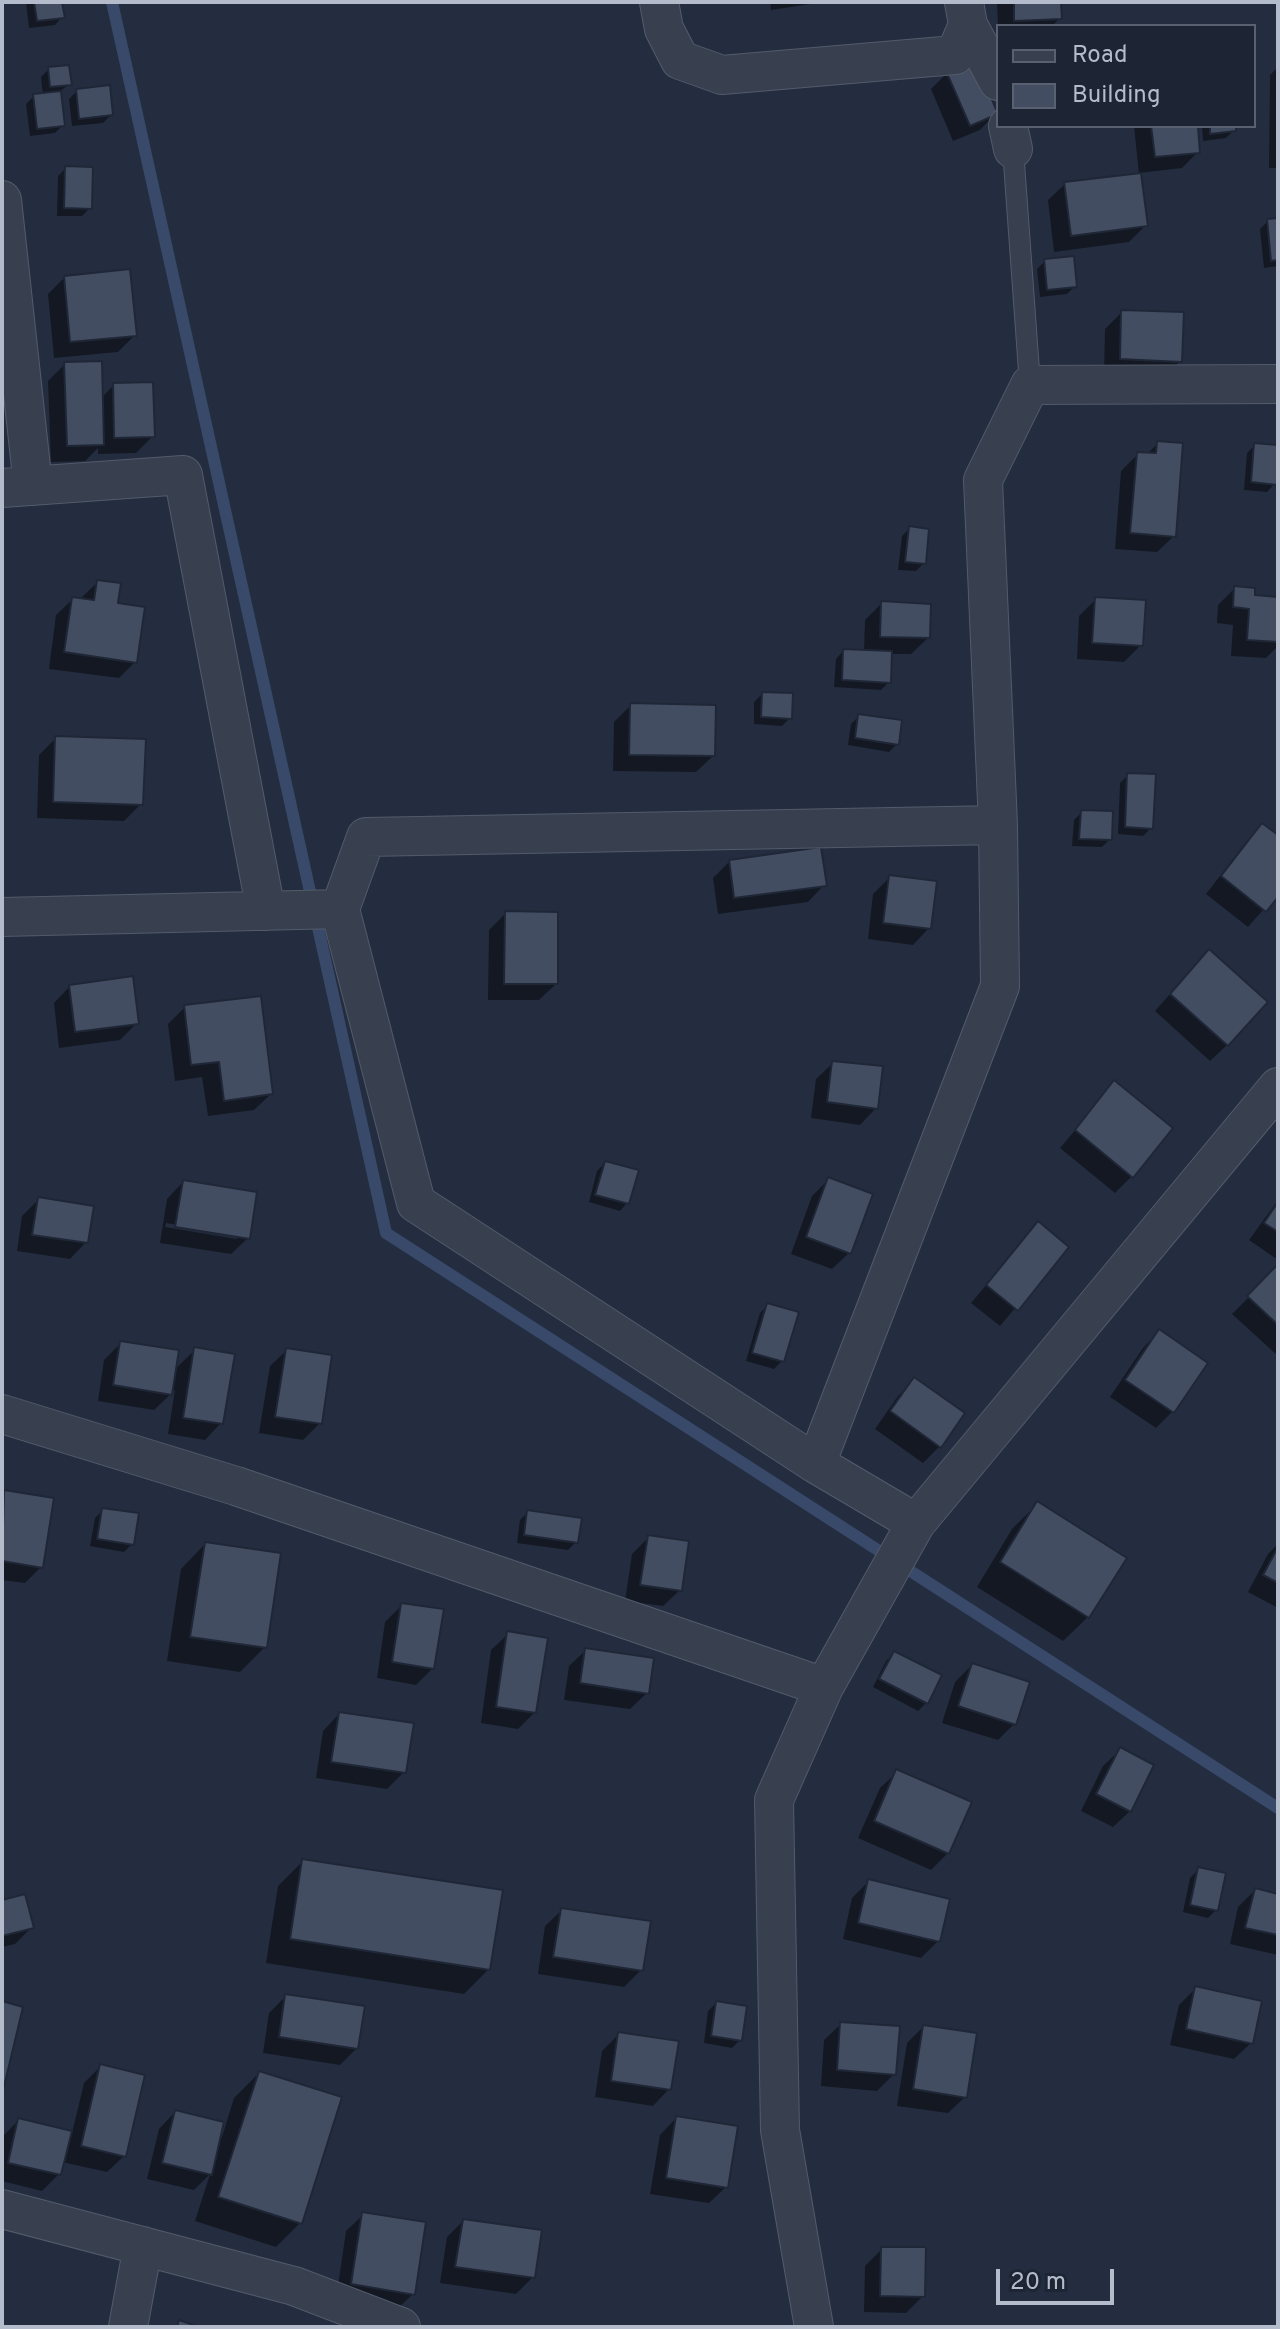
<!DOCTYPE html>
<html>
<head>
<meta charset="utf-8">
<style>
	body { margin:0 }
	#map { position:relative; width:1280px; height:2329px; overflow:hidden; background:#242d40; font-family:Overpass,sans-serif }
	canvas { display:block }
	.frame { position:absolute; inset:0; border:4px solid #b4bbca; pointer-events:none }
	.legend { position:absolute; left:996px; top:24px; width:260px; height:104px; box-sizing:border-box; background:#1d2535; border:2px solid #596171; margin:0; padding:10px 14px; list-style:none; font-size:24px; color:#b4bbca }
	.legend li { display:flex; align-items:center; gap:16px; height:40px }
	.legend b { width:40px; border:2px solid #596171 }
	.scale { position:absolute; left:996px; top:2269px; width:118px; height:36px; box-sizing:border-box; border:4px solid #b4bbca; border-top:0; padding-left:10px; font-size:24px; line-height:28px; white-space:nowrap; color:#b4bbca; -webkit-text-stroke:6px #1d2535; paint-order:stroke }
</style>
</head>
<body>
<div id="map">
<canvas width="1280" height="2329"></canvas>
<div class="frame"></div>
<ul class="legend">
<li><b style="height:10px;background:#384050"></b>Road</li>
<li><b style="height:22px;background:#434d62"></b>Building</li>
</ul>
<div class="scale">20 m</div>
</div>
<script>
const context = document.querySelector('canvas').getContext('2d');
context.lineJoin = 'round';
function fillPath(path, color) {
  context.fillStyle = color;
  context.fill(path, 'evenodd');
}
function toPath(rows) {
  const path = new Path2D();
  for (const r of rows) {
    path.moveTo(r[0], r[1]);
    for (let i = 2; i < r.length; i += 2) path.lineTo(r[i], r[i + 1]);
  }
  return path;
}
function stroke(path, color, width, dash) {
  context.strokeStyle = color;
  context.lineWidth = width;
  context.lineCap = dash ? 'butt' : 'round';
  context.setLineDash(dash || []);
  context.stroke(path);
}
fillPath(toPath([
	[26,2,60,2,62,17,55,25,29,28],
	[770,2,824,2,771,10],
	[997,2,1059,2,1060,18,1052,26,998,26],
	[1278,67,1278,168,1269,168,1270,75],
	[49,69,70,84,59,92,63,125,55,133,30,136,26,104,34,96,43,95,41,77],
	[948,72,996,113,980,130,953,141,931,89],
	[77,91,111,115,103,123,72,126,69,99],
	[1134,126,1196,126,1198,152,1182,168,1139,173,1145,226,1129,242,1054,252,1048,200,1065,184,1139,175],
	[1202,126,1234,126,1234,130,1226,138,1203,141],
	[66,168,90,208,82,216,57,216,58,176],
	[1278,220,1278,266,1264,268,1260,229,1268,221],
	[1045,261,1075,286,1067,294,1040,297,1037,269],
	[64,278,135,335,118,352,54,358,48,294],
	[1122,312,1180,361,1164,378,1104,375,1105,329],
	[65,364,101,398,114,385,153,436,136,453,98,454,98,448,85,461,51,462,48,381],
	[1158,443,1174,536,1157,552,1115,549,1121,471,1138,454,1146,455],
	[1255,445,1275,483,1267,492,1244,490,1247,453],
	[910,528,924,563,916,571,898,570,902,536],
	[98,582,116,605,135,662,119,678,49,669,56,615,73,599,81,598],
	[1235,588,1253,597,1278,599,1278,646,1266,658,1231,656,1233,625,1217,623,1218,605],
	[1096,599,1141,645,1124,662,1077,659,1079,616],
	[882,603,928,638,911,654,890,654,889,682,881,690,834,687,836,659,843,651,864,652,865,620],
	[762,694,790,718,782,726,754,724,754,702],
	[631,705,713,756,696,772,613,771,614,722],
	[859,716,897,744,889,752,848,745,851,724],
	[56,738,141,804,124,821,37,818,39,755],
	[1128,775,1151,828,1143,836,1118,834,1120,783],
	[1082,812,1110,839,1102,847,1072,846,1074,820],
	[1262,825,1278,838,1278,893,1248,927,1206,894,1246,842],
	[730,861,824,885,808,902,718,914,713,878],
	[890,877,929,928,913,945,868,939,873,894],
	[506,913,556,984,539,1000,488,1000,489,930],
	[1192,969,1227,1045,1210,1061,1155,1011],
	[70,986,137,1023,120,1040,59,1048,54,1003],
	[185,1007,271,1094,254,1110,208,1116,202,1077,175,1081,168,1024],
	[833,1063,876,1108,860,1125,811,1118,816,1079],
	[1115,1083,1132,1176,1115,1193,1060,1148],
	[605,1163,627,1203,620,1211,589,1202,597,1171],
	[829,1179,849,1253,832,1269,791,1254,812,1196],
	[183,1182,248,1238,231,1254,160,1243,167,1199],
	[166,1223,237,1235,237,1239,165,1227],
	[39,1199,86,1242,70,1259,17,1251,22,1216],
	[1278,1200,1278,1260,1249,1240],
	[1038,1224,1066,1248,1000,1326,971,1303],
	[1278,1268,1278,1356,1232,1314],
	[768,1305,782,1361,774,1369,746,1361,760,1313],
	[1159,1331,1172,1412,1156,1428,1110,1397,1143,1348],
	[121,1343,174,1370,195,1350,221,1423,205,1440,168,1434,175,1390,154,1410,98,1401,104,1360],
	[287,1350,320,1423,303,1440,259,1433,270,1366],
	[914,1380,940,1446,923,1463,875,1429,898,1396],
	[4,1492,41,1567,25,1583,2,1580,2,1494],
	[1037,1504,1088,1617,1063,1641,977,1587,1012,1529],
	[103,1510,132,1544,124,1552,90,1546,95,1518],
	[528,1512,576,1542,568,1550,517,1543,520,1520],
	[648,1538,680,1590,663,1606,625,1601,632,1554],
	[205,1544,265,1647,240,1672,167,1661,181,1569],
	[1278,1544,1278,1608,1248,1592,1268,1554],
	[402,1605,433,1668,416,1685,377,1678,385,1622],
	[508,1634,535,1712,518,1729,481,1723,491,1650],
	[586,1650,647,1693,630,1709,564,1700,569,1666],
	[894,1653,926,1703,918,1711,873,1687,886,1661],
	[972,1665,1014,1724,998,1740,942,1723,955,1682],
	[339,1714,404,1772,387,1789,316,1778,323,1731],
	[1120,1750,1130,1811,1113,1827,1081,1811,1103,1766],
	[897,1772,948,1853,931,1870,858,1838,880,1788],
	[303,1861,489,1969,464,1994,266,1963,278,1886],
	[1198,1870,1216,1910,1208,1918,1183,1912,1190,1878],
	[869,1881,938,1941,921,1958,843,1939,852,1898],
	[1255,1890,1278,1896,1278,1955,1230,1944,1238,1907],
	[2,1902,32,1927,15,1944,2,1947],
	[562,1910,641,1970,624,1987,538,1974,545,1926],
	[1196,1988,1251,2043,1234,2059,1170,2045,1179,2005],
	[286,1996,357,2048,340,2065,263,2053,269,2013],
	[716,2003,740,2040,732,2048,704,2043,708,2011],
	[841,2024,894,2074,877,2091,821,2086,824,2040],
	[923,2027,965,2097,948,2113,897,2106,907,2043],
	[619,2034,669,2089,653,2106,595,2097,602,2051],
	[101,2066,124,2156,107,2172,62,2162,59,2174,42,2191,2,2181,2,2137,19,2120,72,2133,84,2083],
	[259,2073,300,2223,276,2247,195,2221,210,2174,194,2190,147,2179,159,2129,175,2112,222,2137,234,2098],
	[676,2118,726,2187,709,2203,650,2194,660,2135],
	[363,2215,413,2294,396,2310,336,2300,346,2231],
	[463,2221,533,2277,516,2294,440,2283,447,2237],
	[882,2249,923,2296,906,2313,864,2312,865,2266]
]), '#0007');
stroke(toPath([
	[112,2,386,1233,1278,1808]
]), '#384969', 12);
const building = toPath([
	[34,2,62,2,65,18,37,21,34,2],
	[1014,2,1061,2,1062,19,1014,21,1014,2],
	[975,58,998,114,970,126,946,71,975,58],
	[69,65,72,85,50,87,48,67,69,65],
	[110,85,113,115,79,119,76,89,110,85],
	[61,91,65,126,37,129,33,94,61,91],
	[1151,126,1198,126,1200,153,1155,157,1151,126],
	[1210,126,1236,126,1236,131,1210,134,1210,126],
	[65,166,93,167,92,209,64,208,65,166],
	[1141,173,1148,226,1071,236,1064,182,1141,173],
	[1278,218,1278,260,1271,261,1267,219,1278,218],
	[1074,256,1077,287,1047,290,1044,259,1074,256],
	[130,269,137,336,70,342,64,276,130,269],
	[1121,310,1184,312,1182,362,1120,359,1121,310],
	[102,361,104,445,67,446,64,362,102,361],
	[153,382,155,437,114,438,113,383,153,382],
	[1157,441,1183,443,1176,537,1130,533,1137,452,1156,453,1157,441],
	[1254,443,1278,445,1277,485,1251,482,1254,443],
	[909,526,929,529,926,564,905,562,909,526],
	[97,580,121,583,118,603,145,607,137,663,64,652,72,597,94,600,97,580],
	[1234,586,1255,588,1255,595,1278,597,1278,642,1247,640,1249,609,1233,607,1234,586],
	[1095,597,1146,600,1143,646,1092,643,1095,597],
	[881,601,931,604,930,638,880,637,881,601],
	[843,649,892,651,891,683,842,680,843,649],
	[762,692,793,693,792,719,761,717,762,692],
	[630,703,716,705,715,756,629,755,630,703],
	[858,714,902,720,899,745,855,738,858,714],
	[55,736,146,739,143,805,53,802,55,736],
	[1127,773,1156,774,1153,829,1125,827,1127,773],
	[1081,810,1113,811,1112,840,1079,839,1081,810],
	[1262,823,1278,835,1278,897,1266,912,1221,876,1262,823],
	[821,847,827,886,734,898,729,860,821,847],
	[889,875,937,881,931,929,883,923,889,875],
	[505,911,558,912,558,984,504,984,505,911],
	[1209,949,1268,1002,1228,1046,1170,994,1209,949],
	[133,976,139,1024,75,1032,69,985,133,976],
	[261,996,273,1094,224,1101,219,1062,191,1065,184,1005,261,996],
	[832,1061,883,1066,878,1109,827,1102,832,1061],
	[1114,1080,1173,1128,1133,1178,1075,1130,1114,1080],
	[605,1161,639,1170,629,1204,595,1195,605,1161],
	[828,1177,873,1194,851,1254,806,1237,828,1177],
	[183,1180,257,1192,250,1239,175,1227,183,1180],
	[38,1197,94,1206,88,1243,32,1235,38,1197],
	[1278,1202,1278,1232,1264,1223,1278,1202],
	[1038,1221,1069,1247,1018,1311,986,1285,1038,1221],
	[1277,1265,1278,1266,1278,1325,1247,1296,1277,1265],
	[767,1303,799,1312,784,1362,752,1353,767,1303],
	[1159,1329,1208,1363,1174,1413,1125,1380,1159,1329],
	[120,1341,179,1350,172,1395,113,1385,120,1341],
	[194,1347,235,1354,223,1424,183,1418,194,1347],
	[286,1348,332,1355,322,1424,275,1417,286,1348],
	[914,1377,965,1413,941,1448,890,1411,914,1377],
	[4,1490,54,1498,43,1568,2,1561,4,1490],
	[1037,1501,1127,1558,1089,1618,1000,1562,1037,1501],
	[102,1508,139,1513,134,1545,97,1539,102,1508],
	[527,1510,582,1518,578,1543,524,1535,527,1510],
	[648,1535,689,1541,682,1591,640,1585,648,1535],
	[205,1542,281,1553,267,1648,190,1637,205,1542],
	[1278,1547,1278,1583,1263,1575,1278,1547],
	[401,1603,444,1609,434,1669,392,1662,401,1603],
	[507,1631,548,1638,536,1713,496,1707,507,1631],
	[585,1648,654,1658,649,1694,580,1683,585,1648],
	[894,1651,942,1675,928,1704,879,1679,894,1651],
	[972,1663,1030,1682,1016,1725,958,1706,972,1663],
	[339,1712,414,1723,406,1773,331,1762,339,1712],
	[1120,1747,1154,1765,1131,1812,1096,1794,1120,1747],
	[896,1769,972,1802,949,1854,874,1821,896,1769],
	[302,1859,503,1890,490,1970,290,1939,302,1859],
	[1198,1867,1226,1873,1218,1911,1190,1905,1198,1867],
	[868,1879,950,1899,940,1942,858,1923,868,1879],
	[1255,1888,1278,1894,1278,1935,1245,1928,1255,1888],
	[25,1894,34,1928,2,1936,2,1900,25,1894],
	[561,1908,651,1921,643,1971,553,1957,561,1908],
	[1195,1986,1262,2001,1253,2044,1186,2029,1195,1986],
	[285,1994,365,2006,358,2049,279,2037,285,1994],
	[2,2001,23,2007,2,2095,2,2001],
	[716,2001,747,2006,742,2041,711,2036,716,2001],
	[840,2022,900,2026,896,2075,837,2070,840,2022],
	[923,2025,977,2033,967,2098,913,2089,923,2025],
	[618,2032,679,2041,671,2090,611,2081,618,2032],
	[100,2064,145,2075,126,2157,81,2146,100,2064],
	[259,2071,342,2097,302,2224,218,2197,259,2071],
	[175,2110,224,2122,212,2175,162,2163,175,2110],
	[676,2116,738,2126,728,2188,666,2178,676,2116],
	[18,2118,72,2131,61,2175,8,2163,18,2118],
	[362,2212,426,2222,415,2295,351,2284,362,2212],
	[463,2219,542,2230,535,2278,455,2267,463,2219],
	[881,2247,926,2247,925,2297,880,2296,881,2247],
	[179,2320,199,2327,177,2327,179,2320]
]);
fillPath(building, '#434d62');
stroke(building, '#1f2737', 2);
const service = toPath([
	[1013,149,1030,385]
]);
const minor = toPath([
	[659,2,664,29,680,60,722,75,955,55,968,25,964,2],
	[968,25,998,81],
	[1008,126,1013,149],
	[2,200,33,486],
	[2,488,183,475,266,911],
	[998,825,983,480,1030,385,1278,384],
	[340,909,366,837,998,825,1000,986,816,1464],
	[2,917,340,909,416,1203,816,1464,916,1523],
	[2,1414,236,1486,824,1687],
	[2,2209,294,2286,401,2327],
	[128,2327,143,2246],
	[814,2327,780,2130,774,1800,824,1687,916,1523,1278,1087]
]);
stroke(service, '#535b6a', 22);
stroke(minor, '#535b6a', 40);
stroke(service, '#384050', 20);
stroke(minor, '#384050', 38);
</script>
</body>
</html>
